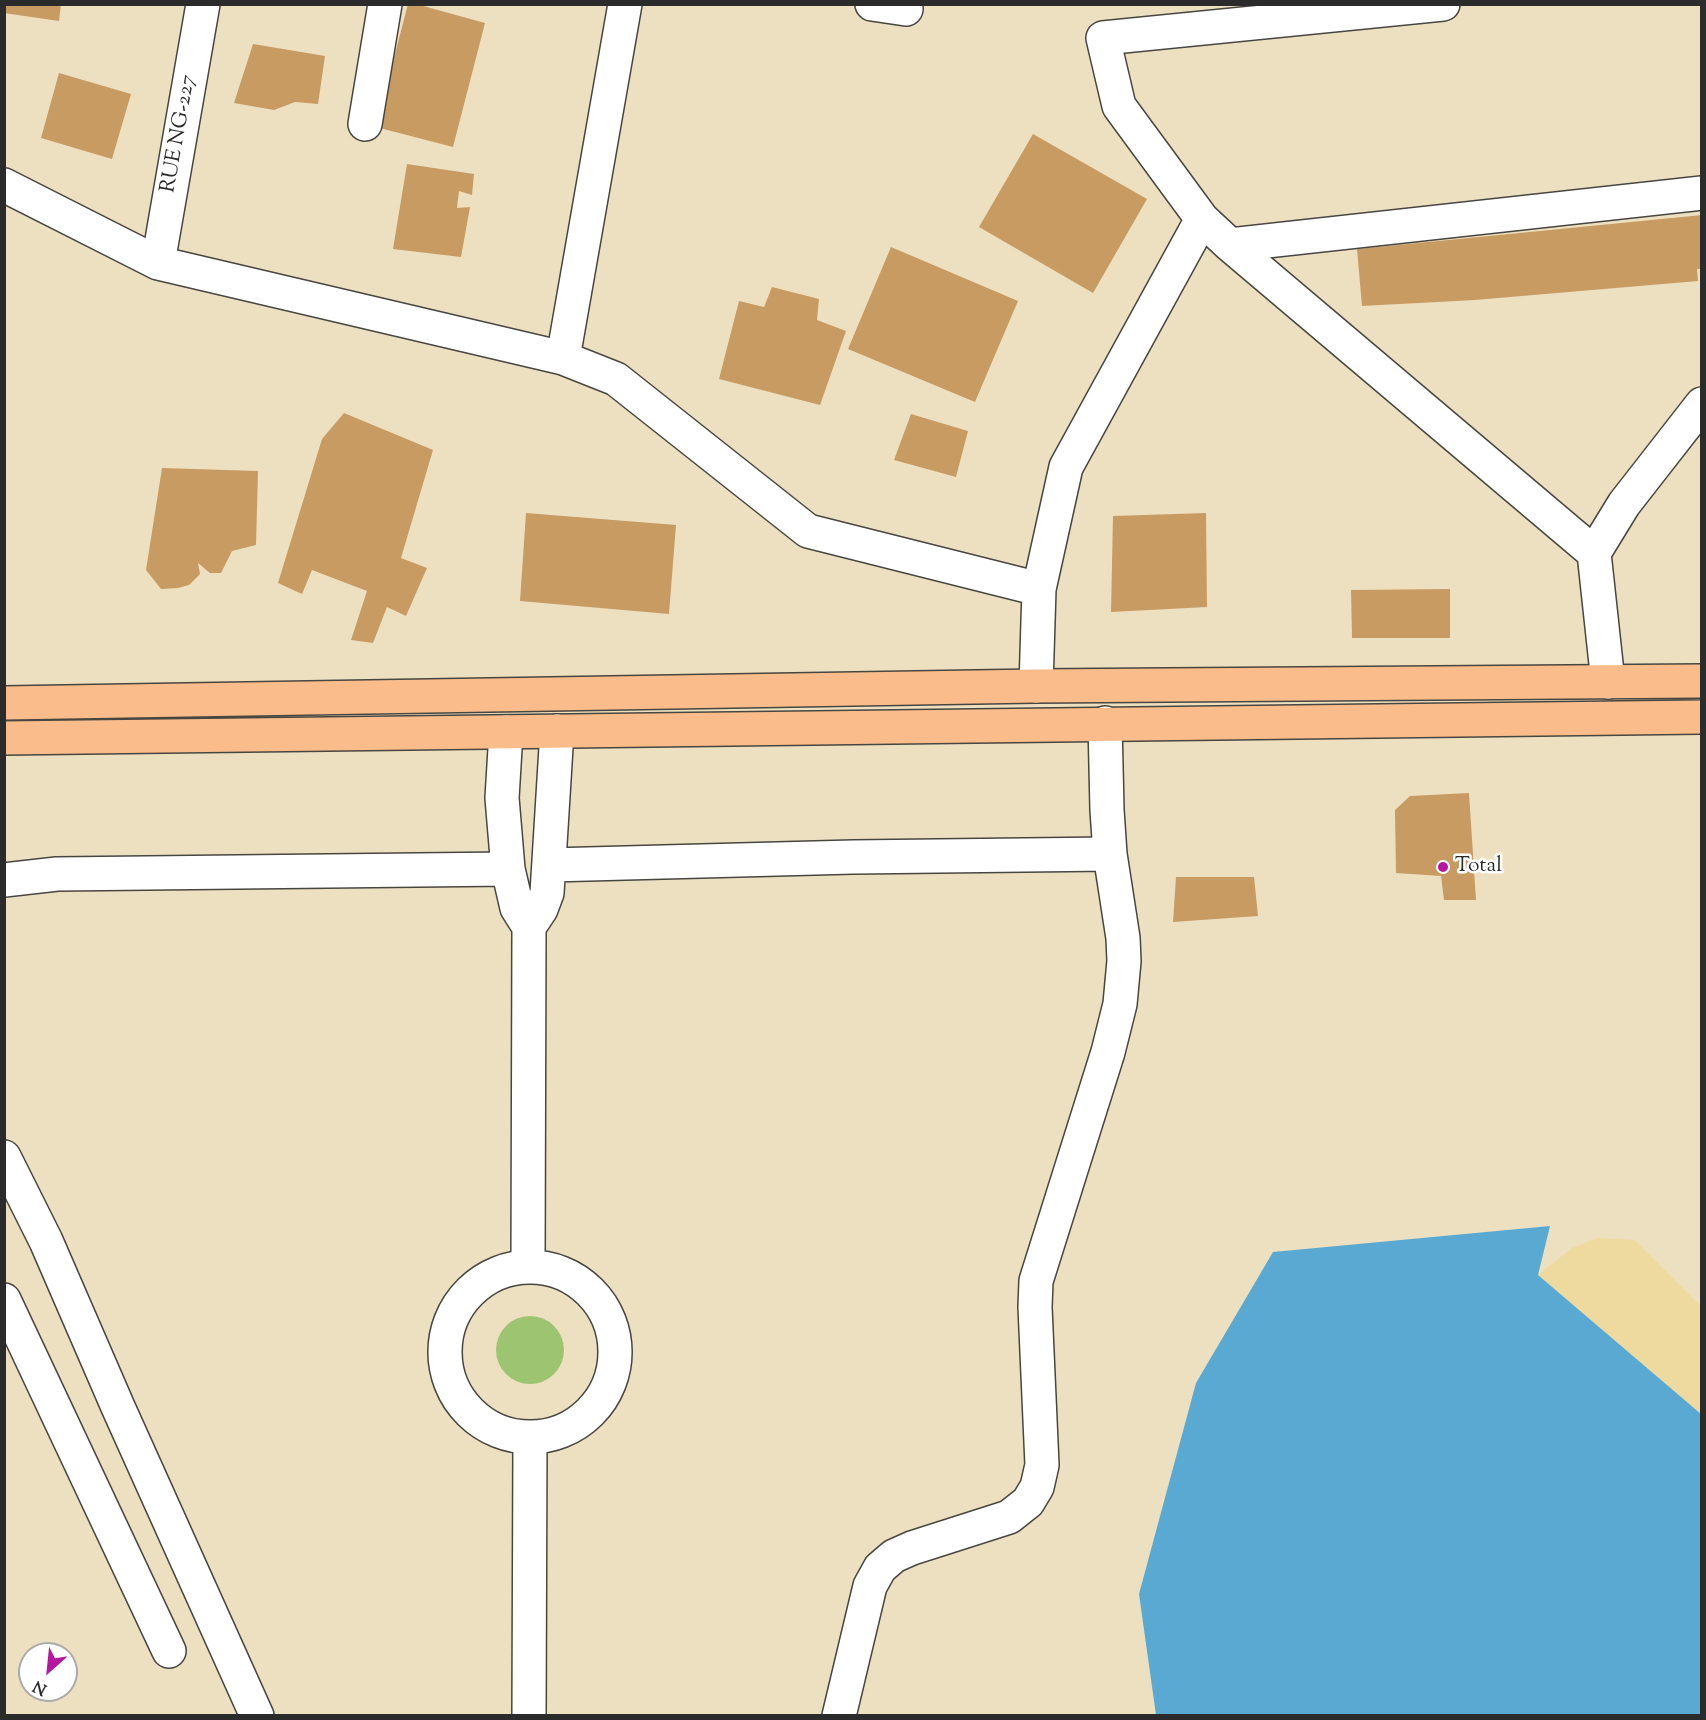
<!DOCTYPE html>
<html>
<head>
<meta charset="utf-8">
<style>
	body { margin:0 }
	#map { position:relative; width:1706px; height:1720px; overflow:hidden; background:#ede0c0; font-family:"Sorts Mill Goudy",serif }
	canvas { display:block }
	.frame { position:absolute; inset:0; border:6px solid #2b2b2b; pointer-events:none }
	.north { position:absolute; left:18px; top:1642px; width:60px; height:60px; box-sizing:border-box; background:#fff; border:2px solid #aaa; border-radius:50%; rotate:207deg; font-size:16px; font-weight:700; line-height:24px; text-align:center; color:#2b2b2b }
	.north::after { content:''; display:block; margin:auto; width:21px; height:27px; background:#b5179e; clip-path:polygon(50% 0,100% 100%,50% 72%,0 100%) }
</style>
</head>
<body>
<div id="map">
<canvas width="1706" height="1720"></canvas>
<div class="frame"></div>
<div class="north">N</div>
</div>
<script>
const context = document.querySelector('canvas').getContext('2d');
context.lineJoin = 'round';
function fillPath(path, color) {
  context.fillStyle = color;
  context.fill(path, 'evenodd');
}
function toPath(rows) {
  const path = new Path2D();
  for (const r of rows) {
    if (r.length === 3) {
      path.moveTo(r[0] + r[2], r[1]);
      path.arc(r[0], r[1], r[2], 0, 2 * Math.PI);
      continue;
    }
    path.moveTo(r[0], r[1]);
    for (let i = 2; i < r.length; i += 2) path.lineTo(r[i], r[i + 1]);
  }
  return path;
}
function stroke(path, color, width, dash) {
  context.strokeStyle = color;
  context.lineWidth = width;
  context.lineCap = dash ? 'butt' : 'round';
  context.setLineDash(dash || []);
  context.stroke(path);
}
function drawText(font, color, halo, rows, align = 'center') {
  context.font = font + ' "Sorts Mill Goudy",serif';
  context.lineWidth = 5;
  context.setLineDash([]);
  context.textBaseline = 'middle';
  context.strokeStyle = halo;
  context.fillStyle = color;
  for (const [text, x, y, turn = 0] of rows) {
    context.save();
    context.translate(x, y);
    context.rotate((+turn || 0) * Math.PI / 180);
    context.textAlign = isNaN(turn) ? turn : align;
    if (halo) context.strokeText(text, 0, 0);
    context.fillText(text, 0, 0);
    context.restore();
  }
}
fillPath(toPath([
	[530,1350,34]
]), '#9dc470');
fillPath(toPath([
	[1597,1238,1635,1240,1701,1306,1701,1414,1538,1275,1572,1248]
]), '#eeda9e');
fillPath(toPath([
	[1550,1226,1538,1275,1701,1414,1701,1715,1156,1715,1139,1594,1196,1383,1273,1252]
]), '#59a9d3');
fillPath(toPath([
	[4,4,61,4,59,21,4,13],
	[408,4,416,4,485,23,453,147,376,127],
	[253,44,325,56,318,104,295,102,274,110,234,103],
	[59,73,131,94,112,159,41,138],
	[1033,134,1147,199,1093,293,979,227],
	[407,164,474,174,472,195,459,191,457,208,470,207,461,257,393,249],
	[1702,215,1702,269,1697,269,1698,281,1475,300,1362,306,1357,249],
	[891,247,1018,301,975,402,848,349],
	[772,287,819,299,817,320,846,331,820,405,719,379,739,301,764,307],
	[344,413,433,450,401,558,427,568,406,616,387,607,373,643,351,640,367,591,312,570,302,594,278,583,322,439],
	[911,414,968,431,956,477,894,460],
	[162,468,258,471,256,545,232,551,221,573,210,573,198,563,200,574,189,585,178,588,161,589,146,570],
	[526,513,676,525,669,614,520,601],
	[1206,513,1207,607,1111,612,1113,516],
	[1450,589,1450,638,1352,638,1351,590],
	[1469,793,1476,900,1444,900,1441,876,1396,873,1395,810,1410,796],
	[1176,877,1254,877,1258,916,1173,922]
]), '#c89b63');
const minor = toPath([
	[872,4,906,9],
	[1443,4,1103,38,1119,106,1202,219,1230,245,1594,553],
	[365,124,385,4],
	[4,185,158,263,563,358,616,379,808,531,1039,589],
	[1230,245,1702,193],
	[158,263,203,4],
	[563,358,625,4],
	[1608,682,1594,553,1624,504,1702,404],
	[1036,686,1039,589,1066,467,1202,219],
	[1105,723,1107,810,1110,854],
	[506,732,502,798,508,869,517,908,529,927,528,1265],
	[550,865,853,857,1110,854,1123,938,1124,961,1120,1004,1108,1052,1036,1281,1035,1307,1042,1465,1037,1487,1028,1502,1009,1517,912,1548,894,1556,880,1568,870,1586,839,1716],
	[4,880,57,874,508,869],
	[529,927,541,909,547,893,557,731],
	[4,1157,46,1241,118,1407,257,1716],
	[530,1352,85],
	[4,1300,169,1651],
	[529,1716,530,1439]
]);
const highway = toPath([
	[4,703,1036,686,1702,681],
	[4,738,1702,717]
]);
stroke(minor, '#484641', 36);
stroke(highway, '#484641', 36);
stroke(minor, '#fff', 33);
stroke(highway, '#f9bc8a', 33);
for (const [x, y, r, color] of [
	[1443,867,6,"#b5179e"]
]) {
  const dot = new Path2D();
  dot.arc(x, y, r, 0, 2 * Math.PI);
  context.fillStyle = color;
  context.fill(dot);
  stroke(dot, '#fff', 2);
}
drawText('21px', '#2b2b2b', '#fff', [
	["RUE NG-227",180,134,-80]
]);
drawText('21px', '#2b2b2b', '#fff', [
	["Total",1455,867]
], 'left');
</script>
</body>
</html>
